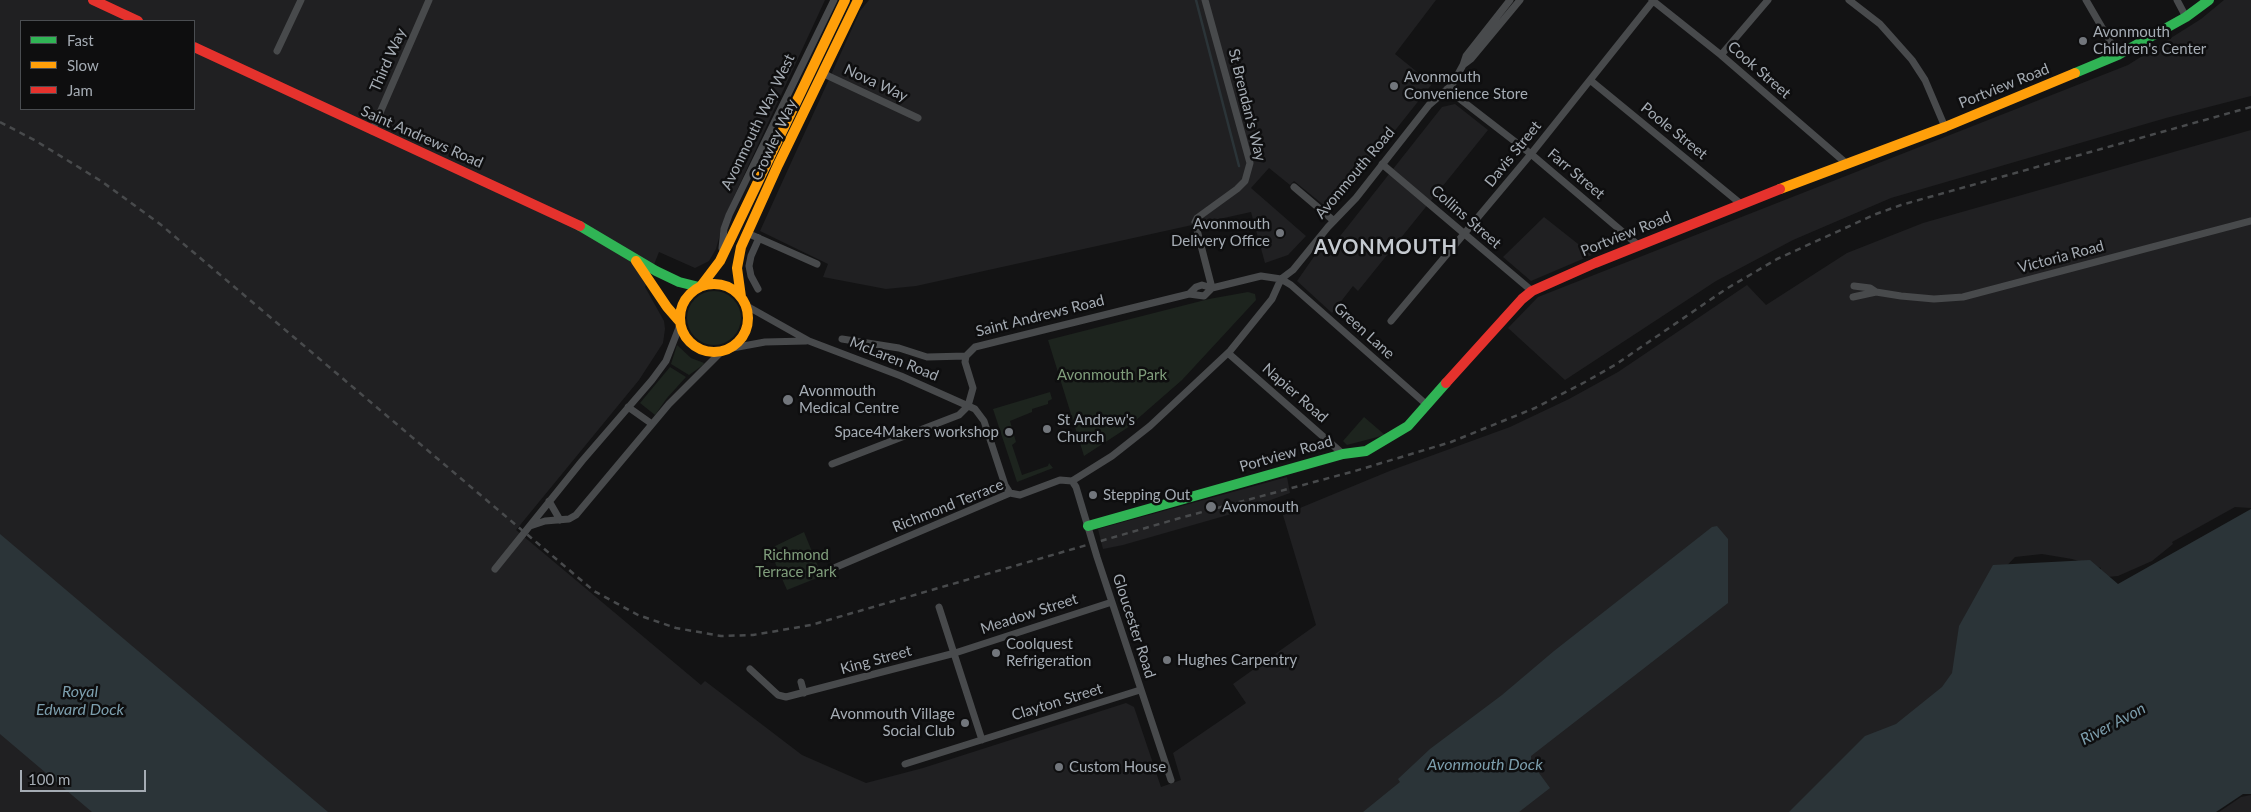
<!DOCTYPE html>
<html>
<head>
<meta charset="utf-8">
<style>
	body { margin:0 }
	#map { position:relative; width:2251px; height:812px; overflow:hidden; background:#131314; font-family:Lato,sans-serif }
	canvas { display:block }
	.legend { position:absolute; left:20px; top:20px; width:175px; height:90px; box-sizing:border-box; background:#0e0e0f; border:1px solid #4a4d51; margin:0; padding:6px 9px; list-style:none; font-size:15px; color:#a5acb4 }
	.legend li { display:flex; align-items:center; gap:10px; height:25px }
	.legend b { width:25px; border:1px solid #4a4d51 }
	.scale { position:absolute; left:20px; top:770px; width:126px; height:22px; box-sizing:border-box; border:2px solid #a5acb4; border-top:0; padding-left:6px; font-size:15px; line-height:18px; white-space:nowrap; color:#a5acb4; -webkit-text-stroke:4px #0e0e0f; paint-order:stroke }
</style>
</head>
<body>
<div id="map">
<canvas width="2251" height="812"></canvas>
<ul class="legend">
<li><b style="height:6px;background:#30b455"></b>Fast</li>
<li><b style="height:6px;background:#ff9f0a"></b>Slow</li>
<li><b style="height:6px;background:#e5322d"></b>Jam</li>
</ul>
<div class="scale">100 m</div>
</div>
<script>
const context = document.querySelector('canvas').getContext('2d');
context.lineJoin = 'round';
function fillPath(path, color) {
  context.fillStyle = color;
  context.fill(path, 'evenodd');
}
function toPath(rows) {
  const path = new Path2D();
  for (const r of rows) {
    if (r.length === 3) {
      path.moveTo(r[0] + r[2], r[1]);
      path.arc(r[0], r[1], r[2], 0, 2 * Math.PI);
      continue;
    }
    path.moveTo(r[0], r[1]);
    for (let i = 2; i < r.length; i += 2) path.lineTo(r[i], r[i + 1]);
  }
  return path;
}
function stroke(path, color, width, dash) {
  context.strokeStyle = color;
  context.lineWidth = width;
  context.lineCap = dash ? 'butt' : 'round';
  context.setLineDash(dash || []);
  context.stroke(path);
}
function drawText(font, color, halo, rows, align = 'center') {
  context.font = font + ' Lato,sans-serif';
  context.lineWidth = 5;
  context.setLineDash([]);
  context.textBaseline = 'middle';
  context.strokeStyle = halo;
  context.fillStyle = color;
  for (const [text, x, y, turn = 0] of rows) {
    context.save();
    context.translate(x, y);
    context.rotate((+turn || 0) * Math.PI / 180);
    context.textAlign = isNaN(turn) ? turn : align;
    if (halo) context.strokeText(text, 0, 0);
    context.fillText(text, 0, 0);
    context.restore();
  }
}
fillPath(toPath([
	[0,0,825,0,725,216,716,249,709,261,695,268,659,252,645,287,664,321,665,329,663,343,639,380,516,530,701,685,705,681,802,755,866,783,923,768,1126,703,1134,707,1161,787,1181,780,1173,753,1246,703,1233,684,1316,625,1283,515,1392,470,1510,427,1569,399,1618,372,1747,285,1766,305,1847,253,1923,223,2251,130,2251,508,2235,507,2172,542,2173,544,2152,561,2118,576,2107,577,2100,572,2101,568,2072,559,2042,554,2015,557,1995,578,1958,681,1802,812,0,812],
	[21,21,194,21,194,109,21,109],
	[869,0,1436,0,1395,54,1432,84,1331,211,1294,181,1290,185,1269,168,1251,188,1306,236,1288,255,1265,263,1251,212,916,286,886,289,823,277,828,264,760,231,860,11],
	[2224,0,2251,0,2251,96,2166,118,1891,198,1793,240,1716,281,1565,380,1508,328,1538,297,2128,65,2201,19],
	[1455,104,1488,130,1358,291,1353,286,1332,313,1297,281,1320,248,1337,240,1442,107],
	[1544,217,1592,255,1531,281,1503,257],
	[1287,477,1290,493,1235,513,1123,545,1103,549,1098,529],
	[2251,795,2251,812,2219,812,2241,797]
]), '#202022');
fillPath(toPath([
	[714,318,27],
	[1248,292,1255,294,1256,300,1182,380,1127,428,1084,456,1048,340,1209,299],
	[677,345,691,358,704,363,703,365,689,375,671,364],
	[670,367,686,377,667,398,655,415,640,403],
	[1050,392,1052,399,1048,401,1048,404,1032,409,1032,412,1010,421,1016,442,1012,445,1022,475,1048,466,1049,463,1053,468,1017,482,993,409],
	[1364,417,1385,435,1347,445,1343,441],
	[804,532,822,576,787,590,769,549]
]), '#1d241e');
fillPath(toPath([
	[2251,509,2251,794,2243,794,2216,812,1789,812,1865,736,1896,724,1942,687,1952,673,1959,626,1993,565,2090,560,2118,584],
	[1717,526,1728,539,1728,603,1531,756,1531,762,1550,788,1519,812,1363,812,1400,782,1398,779,1430,749,1502,695,1554,651,1712,527],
	[0,534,26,556,328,812,92,812,0,734]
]), '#2b3438');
stroke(toPath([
	[1196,0,1239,166]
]), '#2b3438', 2.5);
stroke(toPath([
	[1652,0,1721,55,1847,164],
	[1849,0,1880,24,1912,60,1925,80,1945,127],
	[2086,0,2118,55],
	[2177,0,2186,17],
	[277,51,301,0],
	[1721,55,1768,0],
	[1463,65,1471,59,1520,0],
	[822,73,918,118],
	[1590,80,1741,204],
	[1447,89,1531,154,1638,245],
	[372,131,429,0],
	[1382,164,1532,291],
	[1294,187,1334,221],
	[1195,222,1197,218,1237,189,1245,181,1250,163,1205,0],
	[1197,230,1212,288],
	[747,233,817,264],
	[722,248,724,229,729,215,834,0],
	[1854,286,1870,288,1876,292,1901,296,1934,299,1963,297,2251,221],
	[758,289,751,276,749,266,751,256,759,238],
	[1189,294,1196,287,1202,285,1212,288,1261,276,1281,279,1291,285,1427,405],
	[1853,297,1876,292],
	[745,305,809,341,901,376,975,409,984,421,1005,485,1010,493],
	[1391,321,1531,154,1653,1],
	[842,339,899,348,927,357,966,356],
	[727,349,765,342,806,341],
	[1228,353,1343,454],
	[966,356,975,347,1132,308,1189,294,1204,296,1212,288],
	[628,407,652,424],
	[832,464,959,415,968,406,973,388,965,362,966,356],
	[1072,481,1112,456,1150,426,1230,351,1272,299,1281,279,1293,270,1328,227,1356,198,1429,105,1452,85,1463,65,1466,56,1510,0],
	[1072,481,1076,487,1097,557,1171,780],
	[549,501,560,520],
	[530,526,545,521,569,519,576,515,669,404,723,350],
	[834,568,1010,493,1020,495,1060,480,1072,481],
	[495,569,582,461,652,380,666,361,680,325],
	[939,607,982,740],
	[750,669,778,695,786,697,955,653,1112,602],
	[801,682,804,693],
	[905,764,1140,690]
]), '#484a4c', 7);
stroke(toPath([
	[2075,73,2118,55,2186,17,2209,0],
	[580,226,656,271,679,282,699,287],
	[1088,526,1343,454,1366,451,1408,426,1446,383]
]), '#30b455', 10);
stroke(toPath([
	[1780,189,1945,127,2075,73],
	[636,261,667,307,680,322],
	[714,318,34],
	[701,286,720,261,845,0],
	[741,297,737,268,741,247,778,165,858,0]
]), '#ff9f0a', 10);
stroke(toPath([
	[93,0,138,21],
	[194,47,580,226],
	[1446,383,1522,299,1532,291,1595,263,1780,189]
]), '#e5322d', 10);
stroke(toPath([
	[0,122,36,141,101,181,160,224,594,591,638,615,676,628,721,636,753,635,811,625,1180,518,1355,471,1451,442,1535,408,1585,382,1615,365,1726,289,1777,259,1876,214,1901,205,2251,107]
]), '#484a4c', 2.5, [6, 5]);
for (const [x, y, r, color] of [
	[2083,41,5,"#72767c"],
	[1394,86,5,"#72767c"],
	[1280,233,5,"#72767c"],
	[788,400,6,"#72767c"],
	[1047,429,5,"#72767c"],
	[1009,432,5,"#72767c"],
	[1093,495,5,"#72767c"],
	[1211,507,6,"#72767c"],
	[996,653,5,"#72767c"],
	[1167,660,5,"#72767c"],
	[965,723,5,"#72767c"],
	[1059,767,5,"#72767c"]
]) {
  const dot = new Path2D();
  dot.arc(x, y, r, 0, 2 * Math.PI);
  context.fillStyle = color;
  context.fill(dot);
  stroke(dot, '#0e0e0f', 2);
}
drawText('15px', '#a5acb4', '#0e0e0f', [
	["Avonmouth",2093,32],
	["Children's Center",2093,49],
	["Avonmouth",1404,77],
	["Convenience Store",1404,94],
	["Avonmouth",1270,224,"right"],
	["Delivery Office",1270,241,"right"],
	["Avonmouth",799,391],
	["Medical Centre",799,408],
	["St Andrew's",1057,420],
	["Church",1057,437],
	["Space4Makers workshop",999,432,"right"],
	["Stepping Out",1103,495],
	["Avonmouth",1222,507],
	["Coolquest",1006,644],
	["Refrigeration",1006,661],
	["Hughes Carpentry",1177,660],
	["Avonmouth Village",955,714,"right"],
	["Social Club",955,731,"right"],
	["Custom House",1069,767]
], 'left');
drawText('15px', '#a5acb4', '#0e0e0f', [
	["Third Way",388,60,-66],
	["Cook Street",1759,70,41],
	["Nova Way",876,83,25],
	["Portview Road",2004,86,-22],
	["St Brendan's Way",1247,105,76],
	["Avonmouth Way West",758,122,-64],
	["Poole Street",1674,131,39],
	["Saint Andrews Road",422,137,24],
	["Crowley Way",774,140,-65],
	["Davis Street",1513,154,-51],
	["Avonmouth Road",1355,173,-50],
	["Farr Street",1576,174,40],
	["Collins Street",1466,217,41],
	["Portview Road",1626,234,-22],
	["Victoria Road",2061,257,-15],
	["Saint Andrews Road",1040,316,-14],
	["Green Lane",1364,331,42],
	["McLaren Road",894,359,22],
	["Napier Road",1295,393,41],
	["Portview Road",1286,454,-16],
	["Richmond Terrace",948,506,-22],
	["Meadow Street",1029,614,-18],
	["Gloucester Road",1134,626,72],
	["King Street",876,660,-15],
	["Clayton Street",1057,702,-17]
]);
drawText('15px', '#809e7c', '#0e0e0f', [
	["Avonmouth Park",1112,375],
	["Richmond",796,555],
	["Terrace Park",796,572]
]);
drawText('italic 16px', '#7d9fae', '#0e0e0f', [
	["Royal",80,692],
	["Edward Dock",80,710],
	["River Avon",2113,724,-28],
	["Avonmouth Dock",1485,765]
]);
context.letterSpacing = '1px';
drawText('bold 20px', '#c5cad0', '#0e0e0f', [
	["AVONMOUTH",1386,248]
]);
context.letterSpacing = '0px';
</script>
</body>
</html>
